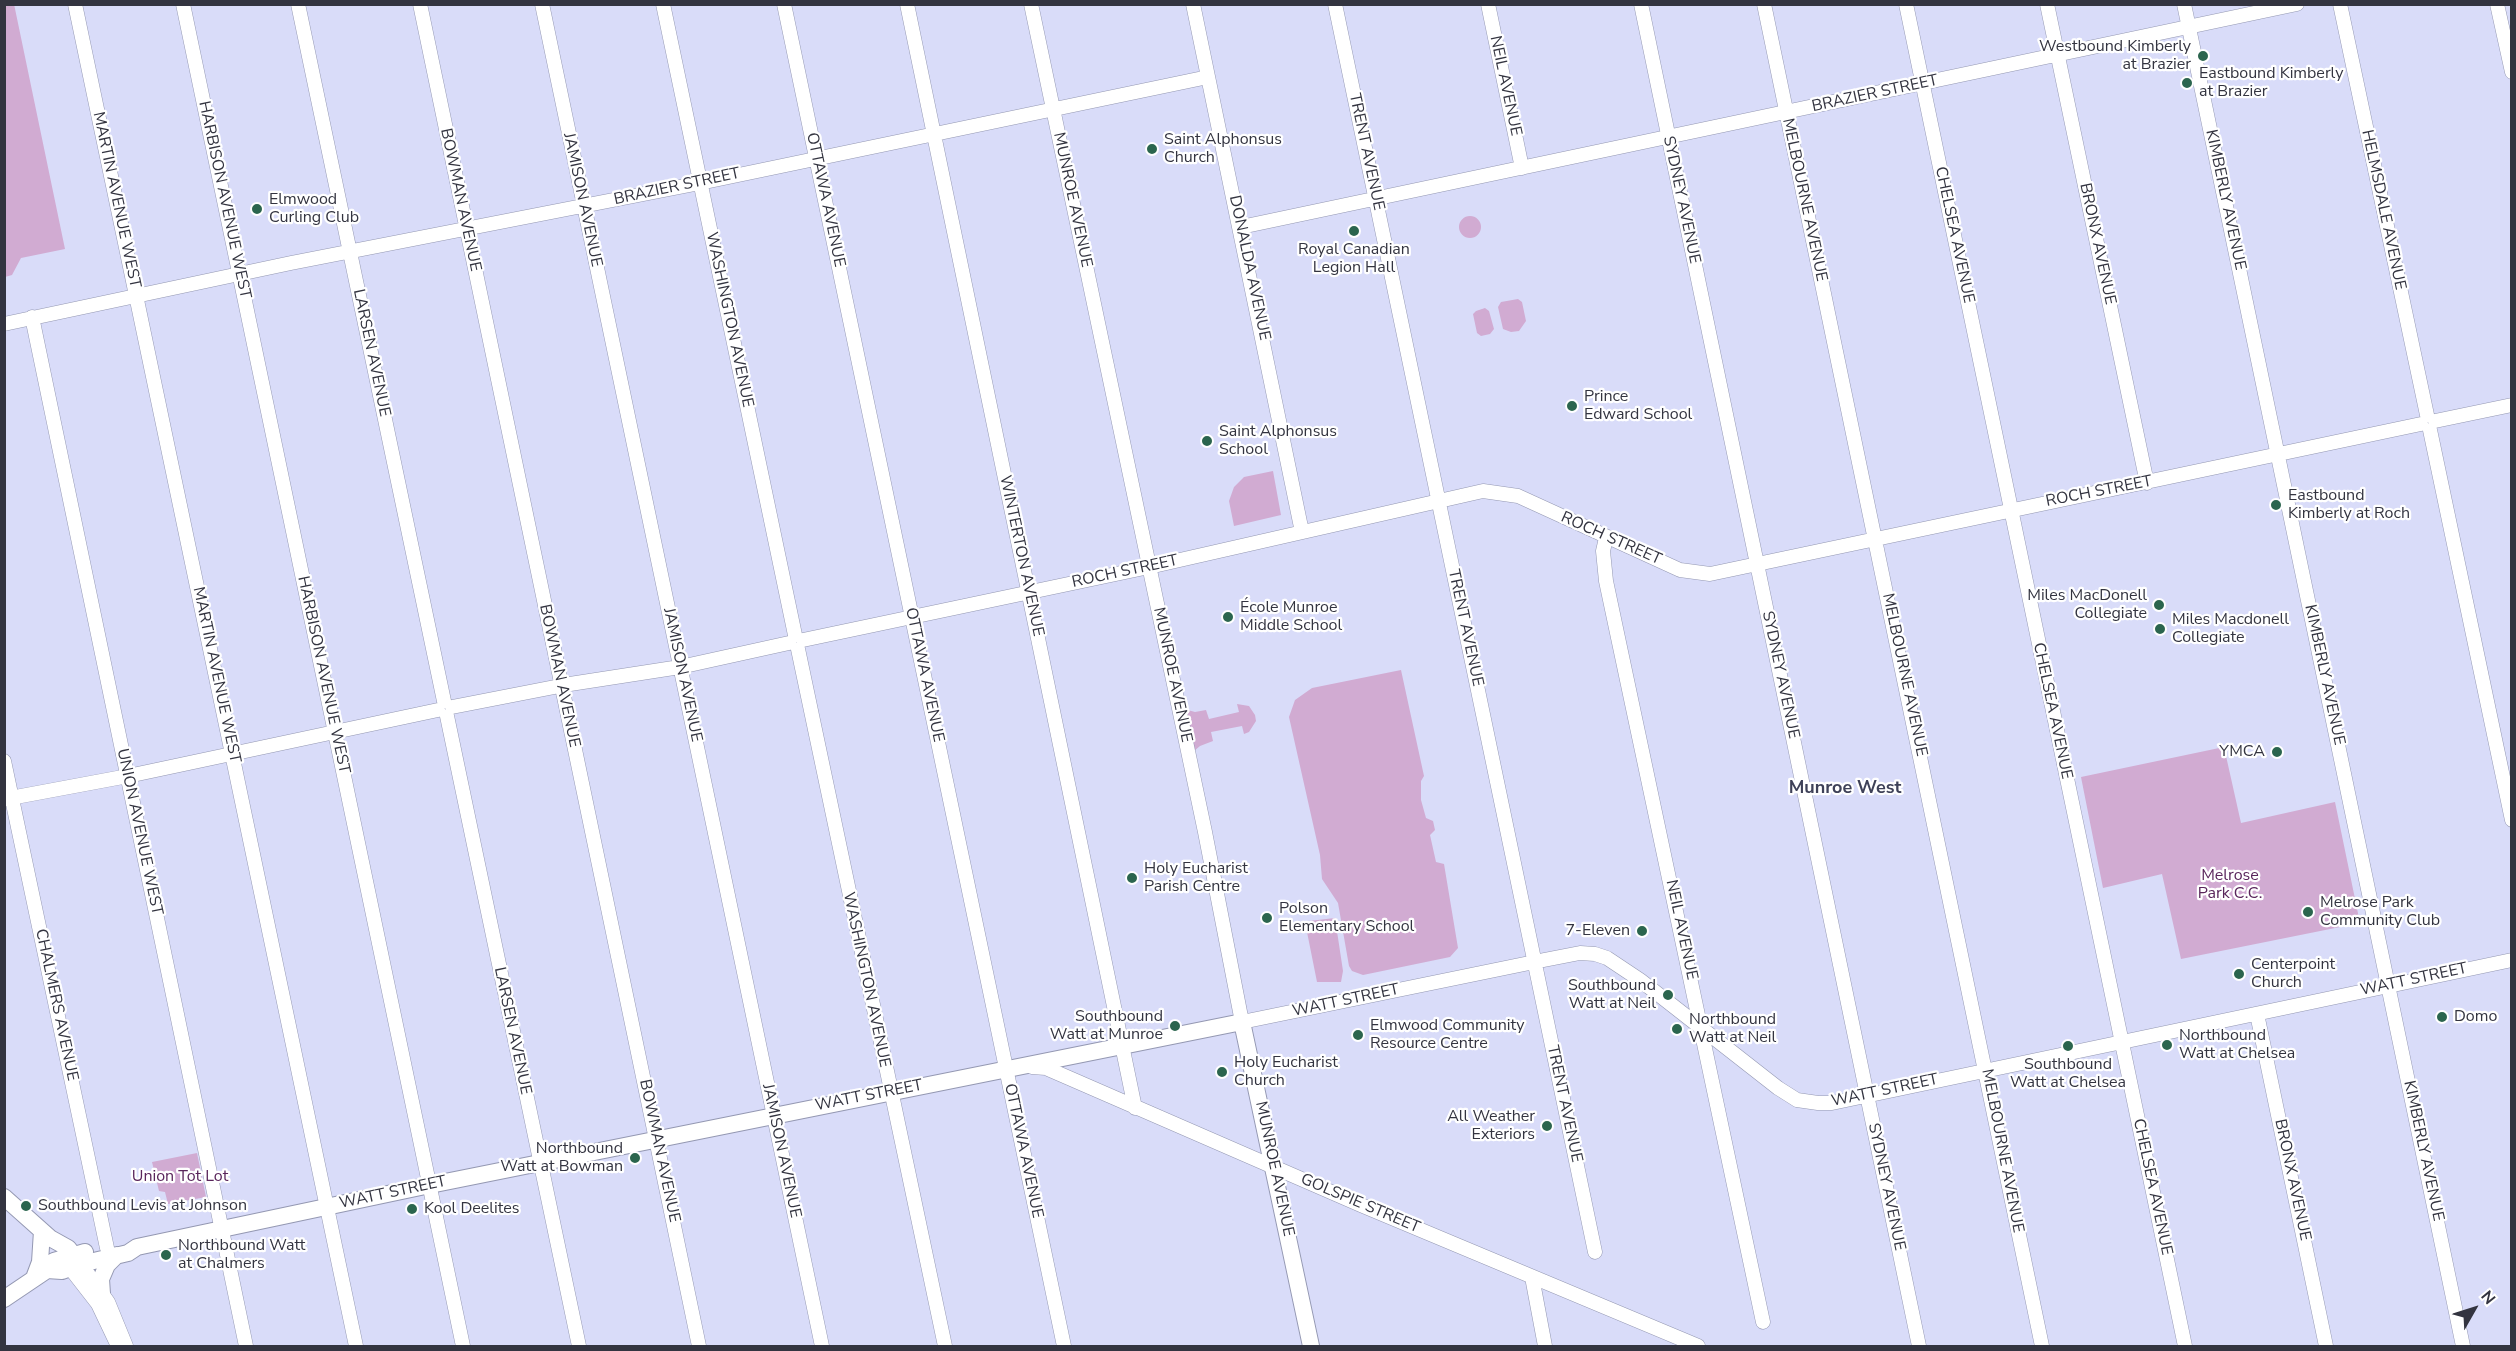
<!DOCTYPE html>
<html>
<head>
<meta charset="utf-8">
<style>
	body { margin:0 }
	#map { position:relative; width:2516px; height:1351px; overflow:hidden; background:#d9dcf9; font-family:"Nunito Sans",sans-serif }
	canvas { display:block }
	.frame { position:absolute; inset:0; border:6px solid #333440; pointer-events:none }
	.north { position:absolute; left:2444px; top:1279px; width:60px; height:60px; -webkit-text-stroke:4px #fff; paint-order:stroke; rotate:51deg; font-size:16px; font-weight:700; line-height:24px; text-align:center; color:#333440 }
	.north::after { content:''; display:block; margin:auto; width:21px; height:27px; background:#333440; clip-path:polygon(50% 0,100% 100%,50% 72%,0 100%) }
</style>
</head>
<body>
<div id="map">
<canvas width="2516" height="1351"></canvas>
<div class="frame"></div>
<div class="north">N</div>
</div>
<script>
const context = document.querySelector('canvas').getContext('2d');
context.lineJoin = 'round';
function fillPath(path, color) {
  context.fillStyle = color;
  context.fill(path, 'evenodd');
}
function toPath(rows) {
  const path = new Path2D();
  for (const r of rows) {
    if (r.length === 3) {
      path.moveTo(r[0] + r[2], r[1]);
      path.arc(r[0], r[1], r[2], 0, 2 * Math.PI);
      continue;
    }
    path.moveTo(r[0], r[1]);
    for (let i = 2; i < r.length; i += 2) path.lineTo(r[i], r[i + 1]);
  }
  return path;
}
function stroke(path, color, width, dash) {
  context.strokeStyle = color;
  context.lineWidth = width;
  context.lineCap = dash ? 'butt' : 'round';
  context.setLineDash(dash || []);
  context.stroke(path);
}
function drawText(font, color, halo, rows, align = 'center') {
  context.font = font + ' "Nunito Sans",sans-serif';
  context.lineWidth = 4.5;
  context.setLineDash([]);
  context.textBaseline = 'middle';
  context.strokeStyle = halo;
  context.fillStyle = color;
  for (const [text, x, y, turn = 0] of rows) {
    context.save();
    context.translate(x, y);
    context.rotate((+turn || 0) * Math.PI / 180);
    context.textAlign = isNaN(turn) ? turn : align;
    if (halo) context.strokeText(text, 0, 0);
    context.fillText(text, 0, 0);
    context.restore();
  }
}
fillPath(toPath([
	[14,4,65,249,21,258,12,275,5,277,4,5],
	[1470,227,11],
	[1518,299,1522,302,1526,321,1519,331,1511,332,1503,329,1498,307,1501,302],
	[1485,308,1489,311,1494,329,1490,334,1481,336,1477,333,1473,314,1476,311],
	[1273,471,1281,515,1234,526,1229,501,1234,487,1244,477],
	[1401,670,1424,776,1421,781,1421,800,1426,818,1433,821,1435,830,1430,835,1436,862,1444,864,1458,948,1450,957,1363,975,1352,971,1349,966,1338,903,1322,879,1320,855,1289,717,1295,700,1312,688],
	[1237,704,1249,706,1255,715,1256,721,1249,732,1244,734,1242,726,1211,732,1213,741,1200,746,1194,751,1184,709,1195,712,1206,710,1209,719,1239,712],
	[2224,747,2241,823,2335,802,2360,923,2181,959,2162,874,2103,888,2081,777],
	[1335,918,1343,971,1341,982,1317,982,1306,927,1309,921],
	[197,1153,206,1197,168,1204,165,1192,159,1191,152,1162]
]), '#d1abd2');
const minor = toPath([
	[75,4,356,1346],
	[183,4,463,1346],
	[298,4,444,701],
	[420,4,699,1346],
	[542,4,822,1346],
	[663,4,795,635],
	[784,4,1064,1346],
	[907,4,1135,1108],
	[1031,4,1205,832,1242,1022,1544,960,1580,953,1595,954,1607,958,1640,980,1778,1088,1797,1100,1818,1103,1832,1103,2512,960],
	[1193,4,1302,532],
	[1335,4,1595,1252],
	[1488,4,1522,168],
	[1641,4,1919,1346],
	[1764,4,2042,1346],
	[1906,4,2185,1346],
	[2047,4,2147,483],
	[2184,4,2463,1346],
	[2340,4,2427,415],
	[2497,4,2512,72],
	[1241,227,2297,4],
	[32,317,246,1346],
	[4,324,291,263,700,183,1208,77],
	[2435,421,2512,405],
	[2430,430,2512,820],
	[1606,538,1603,551,1606,581,1763,1322],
	[803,640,1149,567,1483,491,1518,496,1680,570,1710,574,2421,424],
	[798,649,945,1346],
	[452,707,570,684,680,667,789,643],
	[447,716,579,1346],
	[4,761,107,1248],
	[5,799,128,776,438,710],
	[2257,1014,2326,1346],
	[1032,1067,1046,1068,1361,1205,1698,1346],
	[81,1264,108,1302,126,1346],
	[70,1268,98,1304,118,1346],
	[1532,1277,1545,1346]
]);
const major = toPath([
	[4,1197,50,1238,68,1248,78,1261],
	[47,1270,62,1271,81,1264,128,1253,137,1247,430,1185,1242,1022,1311,1346],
	[34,1278,40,1262,42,1231],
	[102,1294,101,1279,107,1265,117,1255],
	[4,1299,47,1270,54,1261,85,1252]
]);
stroke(minor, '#9498b2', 15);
stroke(major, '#9498b2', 18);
stroke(minor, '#fff', 14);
stroke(major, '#fff', 16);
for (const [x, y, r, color] of [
	[2203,56,6,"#2b654e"],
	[2187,83,6,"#2b654e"],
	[1152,149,6,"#2b654e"],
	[257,209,6,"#2b654e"],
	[1354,231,6,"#2b654e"],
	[1572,406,6,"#2b654e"],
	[1207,441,6,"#2b654e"],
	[2276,505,6,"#2b654e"],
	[2159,605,6,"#2b654e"],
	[1228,617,6,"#2b654e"],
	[2160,629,6,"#2b654e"],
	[2277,752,6,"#2b654e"],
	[1132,878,6,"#2b654e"],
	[2308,912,6,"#2b654e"],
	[1267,918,6,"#2b654e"],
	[1642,931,6,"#2b654e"],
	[2239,974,6,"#2b654e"],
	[1668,995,6,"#2b654e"],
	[2442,1017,6,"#2b654e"],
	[1175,1026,6,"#2b654e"],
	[1677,1029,6,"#2b654e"],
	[1358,1035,6,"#2b654e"],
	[2167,1045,6,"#2b654e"],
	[2068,1046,6,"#2b654e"],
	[1222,1072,6,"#2b654e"],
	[1547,1126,6,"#2b654e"],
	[635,1158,6,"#2b654e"],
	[26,1206,6,"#2b654e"],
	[412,1209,6,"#2b654e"],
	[166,1255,6,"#2b654e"]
]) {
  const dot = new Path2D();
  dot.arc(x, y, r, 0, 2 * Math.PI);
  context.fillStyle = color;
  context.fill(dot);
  stroke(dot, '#fff', 2);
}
drawText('16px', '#333440', '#fff', [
	["Westbound Kimberly",2191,47,"right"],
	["at Brazier",2191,65,"right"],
	["Eastbound Kimberly",2199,74],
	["at Brazier",2199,92],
	["Saint Alphonsus",1164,140],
	["Church",1164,158],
	["Elmwood",269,200],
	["Curling Club",269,218],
	["Royal Canadian",1354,250,"center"],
	["Legion Hall",1354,268,"center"],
	["Prince",1584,397],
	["Edward School",1584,415],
	["Saint Alphonsus",1219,432],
	["School",1219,450],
	["Eastbound",2288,496],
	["Kimberly at Roch",2288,514],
	["Miles MacDonell",2147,596,"right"],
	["Collegiate",2147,614,"right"],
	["École Munroe",1240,608],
	["Middle School",1240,626],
	["Miles Macdonell",2172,620],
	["Collegiate",2172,638],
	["YMCA",2265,752,"right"],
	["Holy Eucharist",1144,869],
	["Parish Centre",1144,887],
	["Melrose Park",2320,903],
	["Community Club",2320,921],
	["Polson",1279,909],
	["Elementary School",1279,927],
	["7-Eleven",1630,931,"right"],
	["Centerpoint",2251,965],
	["Church",2251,983],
	["Southbound",1656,986,"right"],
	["Watt at Neil",1656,1004,"right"],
	["Southbound",1163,1017,"right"],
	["Watt at Munroe",1163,1035,"right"],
	["Domo",2454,1017],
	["Northbound",1689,1020],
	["Watt at Neil",1689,1038],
	["Elmwood Community",1370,1026],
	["Resource Centre",1370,1044],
	["Northbound",2179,1036],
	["Watt at Chelsea",2179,1054],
	["Holy Eucharist",1234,1063],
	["Church",1234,1081],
	["Southbound",2068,1065,"center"],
	["Watt at Chelsea",2068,1083,"center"],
	["All Weather",1535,1117,"right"],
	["Exteriors",1535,1135,"right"],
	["Northbound",623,1149,"right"],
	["Watt at Bowman",623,1167,"right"],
	["Southbound Levis at Johnson",38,1206],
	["Kool Deelites",424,1209],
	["Northbound Watt",178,1246],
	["at Chalmers",178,1264]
], 'left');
drawText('16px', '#333440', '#fff', [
	["NEIL AVENUE",1505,86,78],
	["BRAZIER STREET",1875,94,-12],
	["TRENT AVENUE",1366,152,78],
	["BRAZIER STREET",677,187,-12],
	["MARTIN AVENUE WEST",116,200,78],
	["HARBISON AVENUE WEST",224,200,78],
	["BOWMAN AVENUE",460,200,78],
	["JAMISON AVENUE",582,200,78],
	["OTTAWA AVENUE",825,200,78],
	["MUNROE AVENUE",1072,200,78],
	["SYDNEY AVENUE",1681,200,78],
	["MELBOURNE AVENUE",1804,200,78],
	["KIMBERLY AVENUE",2225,200,78],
	["HELMSDALE AVENUE",2383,210,78],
	["CHELSEA AVENUE",1954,235,78],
	["BRONX AVENUE",2097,244,78],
	["DONALDA AVENUE",1249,268,78],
	["WASHINGTON AVENUE",729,320,78],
	["LARSEN AVENUE",371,353,78],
	["ROCH STREET",2099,492,-11],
	["ROCH STREET",1611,539,24],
	["WINTERTON AVENUE",1021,556,78],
	["ROCH STREET",1125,572,-12],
	["TRENT AVENUE",1465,628,78],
	["MARTIN AVENUE WEST",216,675,78],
	["HARBISON AVENUE WEST",323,675,78],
	["JAMISON AVENUE",682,675,78],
	["OTTAWA AVENUE",924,675,78],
	["MUNROE AVENUE",1172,675,78],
	["SYDNEY AVENUE",1780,675,78],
	["MELBOURNE AVENUE",1904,675,78],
	["KIMBERLY AVENUE",2324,675,78],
	["BOWMAN AVENUE",559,676,78],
	["CHELSEA AVENUE",2052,711,78],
	["UNION AVENUE WEST",139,832,78],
	["NEIL AVENUE",1681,930,78],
	["WASHINGTON AVENUE",866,980,78],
	["WATT STREET",2414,980,-12],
	["WATT STREET",1346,1001,-12],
	["CHALMERS AVENUE",56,1005,78],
	["LARSEN AVENUE",512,1031,78],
	["WATT STREET",1885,1091,-12],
	["WATT STREET",869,1096,-11],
	["TRENT AVENUE",1564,1104,78],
	["BOWMAN AVENUE",659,1151,78],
	["JAMISON AVENUE",781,1151,78],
	["OTTAWA AVENUE",1023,1151,78],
	["MELBOURNE AVENUE",2002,1151,79],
	["KIMBERLY AVENUE",2423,1151,78],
	["MUNROE AVENUE",1274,1169,78],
	["BRONX AVENUE",2292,1180,78],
	["SYDNEY AVENUE",1886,1187,78],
	["CHELSEA AVENUE",2152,1187,78],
	["WATT STREET",393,1193,-12],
	["GOLSPIE STREET",1360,1204,23]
]);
drawText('16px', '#59255b', '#fff', [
	["Melrose",2230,876],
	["Park C.C.",2230,894],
	["Union Tot Lot",180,1177]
]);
drawText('bold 18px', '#3e4158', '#fff', [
	["Munroe West",1845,789]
]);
</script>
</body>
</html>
